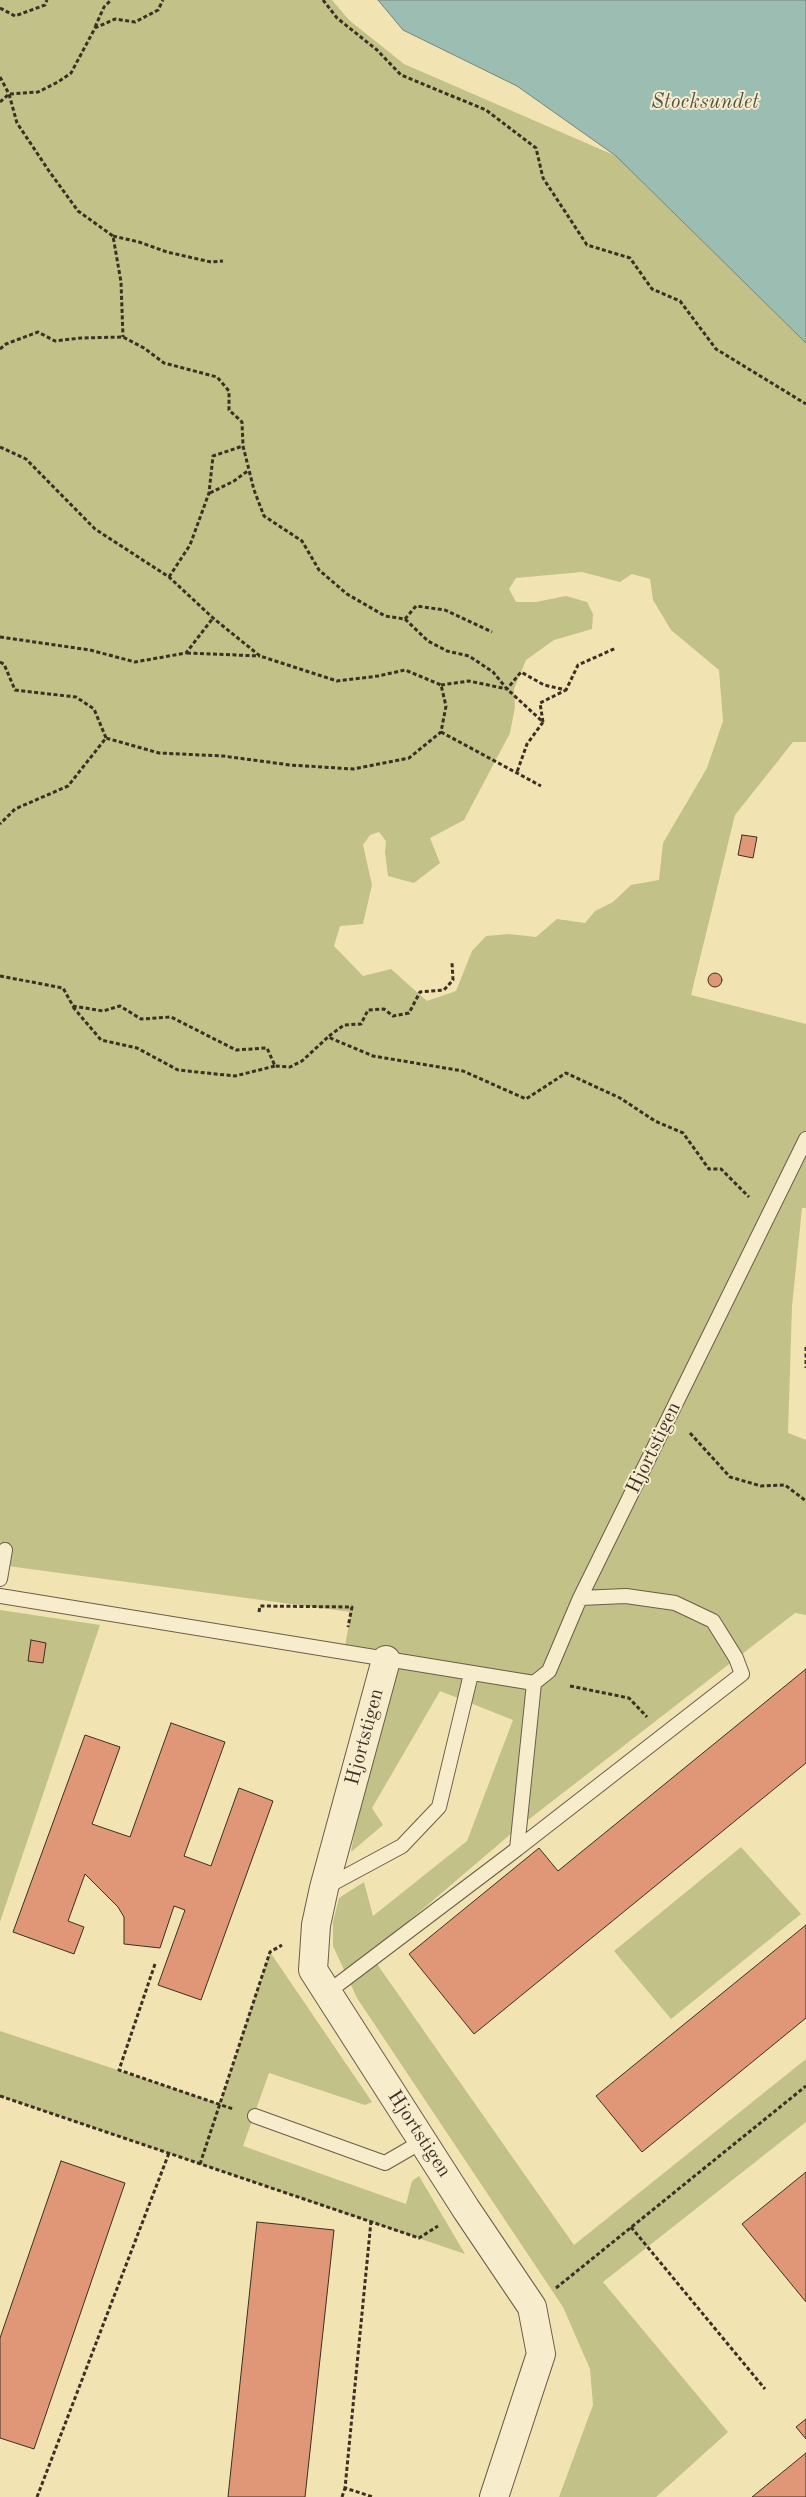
<!DOCTYPE html>
<html>
<head>
<meta charset="utf-8">
<style>
	body { margin:0 }
	canvas { display:block; background:#f2e3b2 }
</style>
</head>
<body>
<canvas width="806" height="2497"></canvas>
<script>
const context = document.querySelector('canvas').getContext('2d');
context.lineJoin = 'round';
function fillPath(path, color) {
  context.fillStyle = color;
  context.fill(path, 'evenodd');
}
function toPath(rows) {
  const path = new Path2D();
  for (const r of rows) {
    if (r.length === 3) {
      path.moveTo(r[0] + r[2], r[1]);
      path.arc(r[0], r[1], r[2], 0, 2 * Math.PI);
      continue;
    }
    path.moveTo(r[0], r[1]);
    for (let i = 2; i < r.length; i += 2) path.lineTo(r[i], r[i + 1]);
  }
  return path;
}
function stroke(path, color, width, dash) {
  context.strokeStyle = color;
  context.lineWidth = width;
  context.lineCap = dash ? 'butt' : 'round';
  context.setLineDash(dash || []);
  context.stroke(path);
}
function drawText(font, color, halo, rows, align = 'center') {
  context.font = font + ' "Old Standard TT",serif';
  context.lineWidth = 4;
  context.setLineDash([]);
  context.textBaseline = 'middle';
  context.strokeStyle = halo;
  context.fillStyle = color;
  for (const [text, x, y, turn = 0] of rows) {
    context.save();
    context.translate(x, y);
    context.rotate((+turn || 0) * Math.PI / 180);
    context.textAlign = isNaN(turn) ? turn : align;
    if (halo) context.strokeText(text, 0, 0);
    context.fillText(text, 0, 0);
    context.restore();
  }
}
fillPath(toPath([
	[0,0,332,0,349,20,404,64,616,156,806,343,806,742,793,742,735,815,691,995,806,1024,806,1208,802,1208,792,1306,788,1433,806,1440,806,1615,795,1613,519,1827,370,1954,574,2245,806,2059,806,2122,603,2282,728,2432,656,2497,559,2497,593,2405,590,2369,563,2307,357,1998,333,1946,333,1922,339,1898,364,1882,373,1916,467,1841,513,1720,440,1691,372,1808,383,1825,351,1852,386,1660,344,1652,351,1612,0,1565],
	[582,572,620,582,632,574,650,579,653,600,671,630,719,670,723,721,707,768,663,843,659,880,631,885,613,902,595,911,585,923,557,919,536,937,509,934,486,936,472,951,456,991,427,1001,391,969,363,976,334,946,340,926,363,924,372,885,363,845,370,835,379,832,386,841,385,852,388,876,414,883,440,863,430,838,464,820,510,733,515,707,514,689,526,660,554,640,592,629,593,614,587,602,566,596,536,602,516,602,509,589,516,578],
	[0,1610,100,1625,0,1922],
	[741,1847,801,1914,671,2019,614,1951],
	[270,1952,372,2102,365,2105,269,2073,243,2146,406,2204,412,2181,419,2176,465,2254,0,2096,0,2031,220,2104]
]), '#c2c187');
const water = toPath([
	[378,0,806,0,806,343,616,156,517,86,403,30,378,0]
]);
fillPath(water, '#9cbdb1');
stroke(water, '#768579', 1);
const building = toPath([
	[742,835,757,837,753,858,738,855,742,835],
	[715,980,7],
	[31,1640,46,1643,43,1663,28,1661,31,1640],
	[806,1669,806,1763,474,2034,409,1954,539,1848,558,1871,806,1669],
	[171,1723,225,1742,184,1856,211,1866,239,1788,273,1801,201,2000,158,1985,185,1910,174,1906,160,1948,124,1944,124,1917,118,1907,85,1874,68,1921,84,1927,74,1954,13,1932,85,1735,120,1747,92,1824,130,1837,171,1723],
	[806,1925,806,2018,642,2152,596,2096,806,1925],
	[61,2161,125,2183,34,2449,0,2438,0,2338,61,2161],
	[806,2172,806,2302,742,2224,806,2172],
	[257,2222,334,2230,305,2497,228,2497,257,2222],
	[806,2419,806,2439,796,2427,806,2419],
	[806,2453,806,2497,752,2497,806,2453]
]);
fillPath(building, '#e09777');
stroke(building, '#3c3026', 1);
const service = toPath([
	[0,1579,5,1550],
	[0,1596,534,1683,549,1671,580,1598,806,1139],
	[534,1683,517,1849,742,1674,736,1658,713,1621,675,1603,626,1596,580,1598],
	[326,1887,402,1846,439,1807,471,1674],
	[328,1992,517,1849],
	[255,2116,385,2163,423,2141]
]);
const minor = toPath([
	[386,1660,324,1888,316,1925,313,1970,466,2209,532,2307,541,2354,494,2497]
]);
stroke(service, '#6a5d49', 16);
stroke(minor, '#6a5d49', 30);
stroke(toPath([
	[323,0,337,18,377,50,401,75,486,110,536,148,543,178,587,245,630,258,652,289,680,301,716,349,806,404],
	[0,8,15,16,45,5,47,0],
	[95,27,104,7,111,0],
	[0,77,9,94,17,123,49,171,78,211,113,236,121,282,123,337],
	[0,102,9,94,38,92,58,82,71,73,95,28,115,19,135,22,158,10,163,0],
	[113,236,139,242,167,252,211,262,223,261],
	[0,349,6,344,38,332,55,341,81,338,123,337,144,348,164,363,217,377,229,391,229,410,242,422,243,446,254,490,264,516,302,541,319,570,347,594,385,616,405,619,428,641,447,651,469,656,493,672,507,689,543,722,527,744,517,772],
	[0,447,26,459,95,529,169,577,213,618,260,656,337,681,378,676,405,670,441,685,446,706,441,732,409,758,353,769,290,765,223,756,159,753,106,738,68,786,15,809,0,824],
	[210,493,234,481,249,470],
	[169,577,190,545,209,493,213,456,243,446],
	[405,619,416,606,445,610,492,632],
	[0,637,90,650,135,662,186,653,213,618],
	[187,653,260,656],
	[0,662,4,664,15,690,76,697,94,709,106,738],
	[441,685,469,681,507,689,521,672,544,685,566,690,578,665,616,648],
	[543,722,540,703,566,690],
	[441,732,541,786],
	[0,976,63,988,73,1006,103,1011,120,1006,141,1019,171,1017,236,1050,267,1048,275,1066,290,1067,302,1061,328,1037,373,1056,463,1071,526,1099,566,1073,620,1098,655,1121,683,1133,709,1169,721,1169,749,1197],
	[73,1007,101,1040,137,1048,178,1070,235,1076,275,1066],
	[329,1036,344,1025,361,1024,368,1010,384,1009,393,1016,409,1013,420,992,444,990,453,980,452,963],
	[806,1347,806,1368],
	[690,1433,730,1477,761,1486,785,1485,806,1501],
	[259,1612,260,1606,352,1607,348,1627],
	[570,1686,629,1698,647,1717],
	[155,1964,119,2070,233,2109],
	[0,2096,419,2238,438,2226],
	[200,2164,270,1952,282,1945],
	[371,2221,345,2488,373,2497],
	[631,2227,765,2389],
	[556,2288,806,2086],
	[37,2497,169,2153],
	[342,2497,345,2488]
]), '#3c3026', 3, [4, 2.5]);
stroke(service, '#f7edcd', 14);
stroke(minor, '#f7edcd', 28);
drawText('20px', '#3c3026', '#f7edcd', [
	["Hjortstigen",654,1448,-64],
	["Hjortstigen",365,1737,-75],
	["Hjortstigen",419,2134,57]
]);
drawText('italic 21px', '#545349', '#f7edcd', [
	["Stocksundet",705,102]
]);
</script>
</body>
</html>
